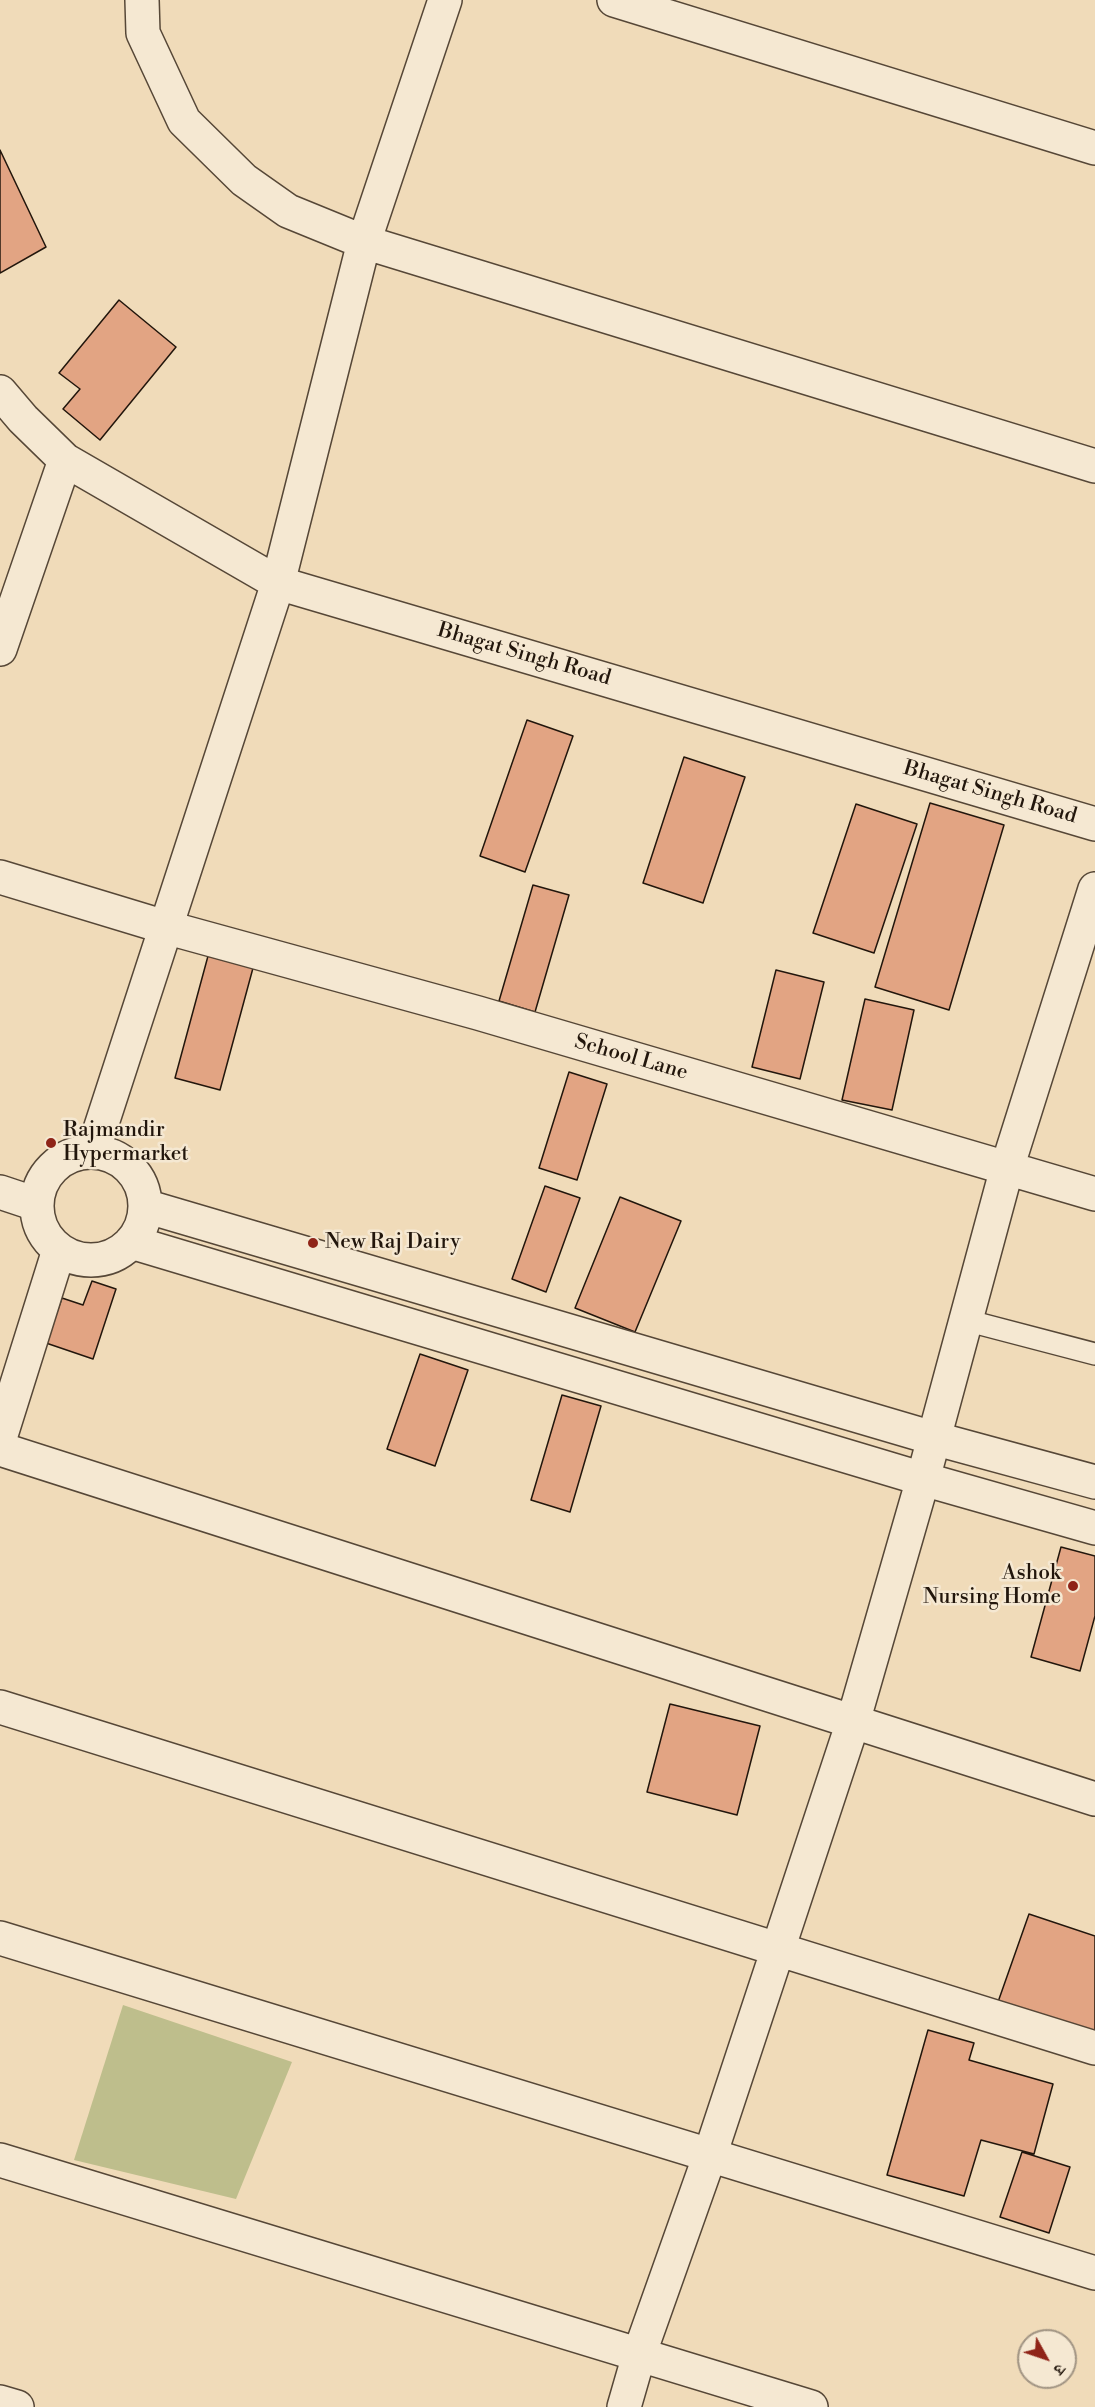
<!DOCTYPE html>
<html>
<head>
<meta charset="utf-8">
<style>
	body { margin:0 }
	#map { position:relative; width:1095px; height:2407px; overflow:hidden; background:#f0dbb9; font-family:"Libre Bodoni","Noto Serif Devanagari",serif }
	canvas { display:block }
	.north { position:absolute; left:1017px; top:2329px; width:60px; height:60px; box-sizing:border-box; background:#f5e8d2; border:2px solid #a19483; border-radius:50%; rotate:130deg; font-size:16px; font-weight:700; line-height:24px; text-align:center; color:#22160c }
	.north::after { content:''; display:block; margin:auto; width:21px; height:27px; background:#8f2418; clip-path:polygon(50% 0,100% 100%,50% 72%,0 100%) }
</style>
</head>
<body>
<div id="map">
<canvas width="1095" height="2407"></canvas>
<div class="north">उ</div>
</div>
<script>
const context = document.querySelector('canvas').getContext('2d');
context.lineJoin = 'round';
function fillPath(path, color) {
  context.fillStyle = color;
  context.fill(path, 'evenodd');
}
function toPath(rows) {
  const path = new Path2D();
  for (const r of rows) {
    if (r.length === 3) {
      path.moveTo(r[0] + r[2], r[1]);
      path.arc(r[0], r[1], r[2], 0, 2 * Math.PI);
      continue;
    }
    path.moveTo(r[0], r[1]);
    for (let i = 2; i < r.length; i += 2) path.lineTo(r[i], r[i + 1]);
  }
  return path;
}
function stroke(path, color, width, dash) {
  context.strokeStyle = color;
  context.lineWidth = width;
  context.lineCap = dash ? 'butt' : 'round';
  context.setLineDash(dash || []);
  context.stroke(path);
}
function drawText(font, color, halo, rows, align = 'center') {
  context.font = font + ' "Libre Bodoni",serif';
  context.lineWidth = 5;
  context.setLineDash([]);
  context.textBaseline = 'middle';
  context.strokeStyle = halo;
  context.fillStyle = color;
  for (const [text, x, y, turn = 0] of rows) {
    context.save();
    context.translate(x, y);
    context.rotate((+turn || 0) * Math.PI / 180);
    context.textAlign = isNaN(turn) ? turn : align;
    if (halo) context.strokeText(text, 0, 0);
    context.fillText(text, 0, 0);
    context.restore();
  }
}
fillPath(toPath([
	[123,2005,292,2062,236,2199,74,2160]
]), '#bebe8c');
const building = toPath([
	[0,150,46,247,0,273,0,150],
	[119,300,176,347,100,440,63,409,80,389,59,373,119,300],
	[527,720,573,736,525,872,480,856,527,720],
	[684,757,745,777,703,903,643,883,684,757],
	[930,803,1004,825,949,1010,875,987,930,803],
	[856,804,917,824,874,953,813,933,856,804],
	[533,885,569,895,535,1012,499,1001,533,885],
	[208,956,253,968,220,1090,175,1078,208,956],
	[776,970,824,982,800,1079,752,1067,776,970],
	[865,999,914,1010,892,1110,842,1100,865,999],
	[569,1072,607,1084,577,1180,539,1168,569,1072],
	[545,1186,580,1198,546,1292,512,1279,545,1186],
	[620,1197,681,1221,635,1332,575,1308,620,1197],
	[92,1281,116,1289,93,1359,46,1343,62,1298,83,1305,92,1281],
	[420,1354,468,1370,435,1466,387,1449,420,1354],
	[562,1395,601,1406,570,1512,531,1500,562,1395],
	[1061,1547,1095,1556,1095,1616,1080,1671,1031,1657,1061,1547],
	[670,1704,760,1726,737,1815,647,1792,670,1704],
	[1029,1914,1095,1936,1095,2029,1093,2034,998,2002,1029,1914],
	[928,2030,974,2043,969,2060,1053,2084,1034,2154,981,2140,964,2196,887,2175,928,2030],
	[1022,2152,1070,2167,1049,2233,1000,2217,1022,2152]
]);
fillPath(building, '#e2a483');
stroke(building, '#22160c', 1.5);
const service = toPath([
	[965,1320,1095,1354]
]);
const minor = toPath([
	[142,0,143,33,184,121,244,180,288,211,364,242,1095,466],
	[614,0,1095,148],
	[0,392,23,419,65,460,278,583,1095,824],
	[0,649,65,460],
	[0,877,165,927,478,1013,1095,1194],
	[93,1151,278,583,364,242,445,0],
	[0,1192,36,1204],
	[0,1449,1095,1799],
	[0,1707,1095,2048],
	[0,1938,1095,2273],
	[0,2160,811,2407],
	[0,2402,17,2407],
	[624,2407,639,2355,710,2155,853,1722,923,1479,1007,1168,1095,889]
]);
const tertiary = toPath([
	[91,1206,54],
	[145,1206,933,1438,1095,1482],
	[131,1242,923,1479,1095,1528],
	[0,1438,59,1250]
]);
stroke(service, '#564737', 24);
stroke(minor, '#564737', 36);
stroke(tertiary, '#564737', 36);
stroke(service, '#f5e8d2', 21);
stroke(minor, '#f5e8d2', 33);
stroke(tertiary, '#f5e8d2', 33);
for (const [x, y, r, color] of [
	[51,1143,6,"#8f2418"],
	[313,1243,6,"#8f2418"],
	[1073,1586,6,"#8f2418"]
]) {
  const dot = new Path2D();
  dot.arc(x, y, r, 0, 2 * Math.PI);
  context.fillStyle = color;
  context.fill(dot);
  stroke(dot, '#f5e8d2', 2);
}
drawText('21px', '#22160c', '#f5e8d2', [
	["Bhagat Singh Road",524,655,16],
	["Bhagat Singh Road",990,793,16],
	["School Lane",631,1058,16]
]);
drawText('21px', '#22160c', '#f5e8d2', [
	["Rajmandir",63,1131],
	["Hypermarket",63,1155],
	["New Raj Dairy",325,1243],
	["Ashok",1061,1574,"right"],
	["Nursing Home",1061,1598,"right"]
], 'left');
</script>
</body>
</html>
